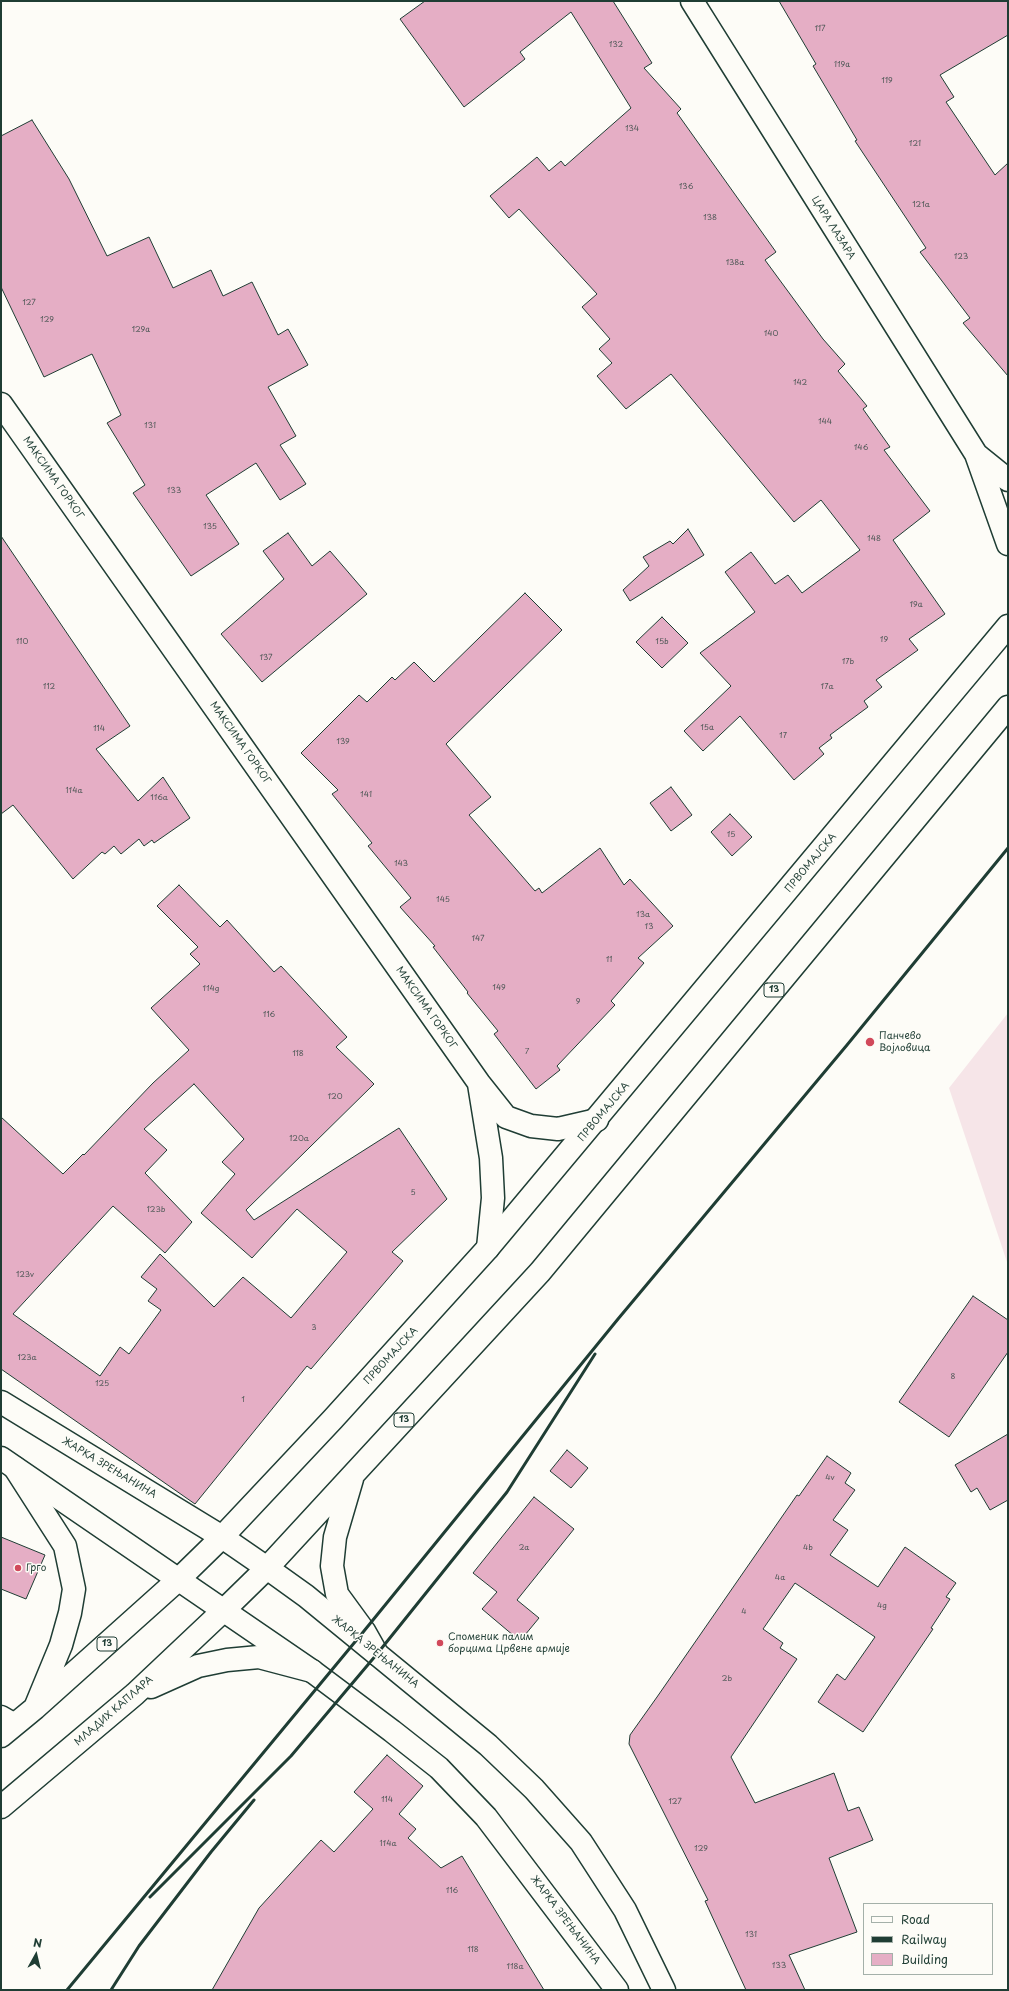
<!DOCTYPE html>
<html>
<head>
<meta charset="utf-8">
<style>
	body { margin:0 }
	#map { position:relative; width:1009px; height:1991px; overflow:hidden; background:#fdfcf7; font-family:"Playpen Sans",sans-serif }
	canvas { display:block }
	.frame { position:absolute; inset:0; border:2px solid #1f3d34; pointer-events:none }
	.legend { position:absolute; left:863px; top:1903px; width:130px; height:72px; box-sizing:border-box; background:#fdfcf7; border:1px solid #a4b0a9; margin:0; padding:5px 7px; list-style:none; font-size:12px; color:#1f3d34 }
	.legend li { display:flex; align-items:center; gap:8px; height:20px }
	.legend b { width:20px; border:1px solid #a4b0a9 }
	.north { position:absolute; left:16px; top:1935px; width:40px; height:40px; -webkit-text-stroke:3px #fdfcf7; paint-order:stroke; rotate:8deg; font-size:11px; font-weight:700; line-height:16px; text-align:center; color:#1f3d34 }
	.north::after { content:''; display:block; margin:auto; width:14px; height:18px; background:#1f3d34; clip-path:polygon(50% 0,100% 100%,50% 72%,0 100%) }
</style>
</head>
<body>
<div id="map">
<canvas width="1009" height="1991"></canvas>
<div class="frame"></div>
<ul class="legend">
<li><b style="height:5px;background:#fdfcf7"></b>Road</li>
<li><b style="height:5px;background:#1f3d34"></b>Railway</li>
<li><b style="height:11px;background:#e5aec5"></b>Building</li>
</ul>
<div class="north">N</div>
</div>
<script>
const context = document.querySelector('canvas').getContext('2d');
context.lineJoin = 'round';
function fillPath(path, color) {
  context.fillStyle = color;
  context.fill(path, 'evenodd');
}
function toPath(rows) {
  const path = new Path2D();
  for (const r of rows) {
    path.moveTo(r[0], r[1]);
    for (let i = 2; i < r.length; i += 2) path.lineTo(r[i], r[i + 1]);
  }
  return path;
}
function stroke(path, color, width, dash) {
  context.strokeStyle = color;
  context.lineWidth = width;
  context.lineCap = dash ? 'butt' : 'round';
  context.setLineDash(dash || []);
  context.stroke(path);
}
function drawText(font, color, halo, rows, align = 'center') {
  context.font = font + ' "Playpen Sans",sans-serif';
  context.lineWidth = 3;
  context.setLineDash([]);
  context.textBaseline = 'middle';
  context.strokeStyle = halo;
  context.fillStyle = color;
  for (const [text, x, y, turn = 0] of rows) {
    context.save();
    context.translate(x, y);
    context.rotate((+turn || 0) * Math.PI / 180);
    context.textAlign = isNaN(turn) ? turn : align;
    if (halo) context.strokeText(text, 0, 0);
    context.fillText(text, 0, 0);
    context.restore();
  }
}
fillPath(toPath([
	[1008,1013,1008,1265,949,1088]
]), '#f6e5e8');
const building = toPath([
	[425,1,613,1,652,63,644,68,681,109,677,113,776,252,765,260,823,339,845,364,838,371,867,406,863,409,890,447,884,450,930,511,893,540,945,614,909,639,918,650,876,680,882,687,864,701,868,707,830,735,832,738,819,748,824,754,794,780,740,716,703,751,684,731,731,686,700,653,755,612,725,572,751,552,775,584,788,575,802,593,860,550,821,500,794,522,671,374,626,409,597,376,612,363,599,349,610,339,582,307,597,294,519,209,509,218,490,196,537,157,549,171,561,161,565,166,631,108,571,12,520,52,525,59,464,107,400,19,425,1],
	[779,1,1008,1,1008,35,940,75,954,97,946,102,995,175,1008,163,1008,376,963,323,970,318,920,252,926,248,855,141,857,140,813,66,816,64,779,1],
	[32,120,69,179,107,256,149,237,173,288,211,270,223,296,252,282,278,335,288,329,308,365,268,387,296,436,280,445,306,484,280,500,256,463,206,495,239,544,191,576,133,493,145,485,107,423,121,415,92,354,44,377,1,287,1,136,32,120],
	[688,529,704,555,630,601,623,590,649,566,643,557,670,541,673,544,688,529],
	[288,533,312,566,330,551,367,594,262,682,221,634,284,579,263,551,288,533],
	[1,536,130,726,96,749,138,801,163,777,190,818,154,843,152,840,144,846,139,839,121,854,114,846,105,854,102,852,73,879,13,805,1,814,1,536],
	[525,593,562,630,446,744,491,797,469,815,535,891,539,888,542,893,600,848,624,885,630,879,673,926,638,958,644,963,611,1001,615,1005,557,1066,560,1070,536,1089,494,1034,498,1031,467,993,468,992,433,947,435,946,400,907,411,898,368,846,372,843,332,794,338,790,301,753,359,695,367,702,392,677,395,680,414,662,434,682,525,593],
	[662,617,688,643,662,668,636,642,662,617],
	[671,787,692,815,671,831,650,803,671,787],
	[730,814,752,837,732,856,711,832,730,814],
	[179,885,220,927,227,920,274,972,281,966,347,1037,336,1047,374,1084,246,1210,254,1220,399,1128,447,1199,392,1252,403,1261,311,1369,307,1366,195,1504,1,1369,1,1117,63,1174,83,1154,84,1155,153,1083,189,1050,151,1008,200,964,190,954,198,947,157,906,179,885],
	[194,1084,244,1139,222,1162,235,1174,201,1213,252,1258,297,1209,347,1252,291,1318,243,1277,214,1307,160,1254,141,1277,157,1289,148,1301,161,1310,129,1354,120,1347,100,1376,13,1314,113,1206,165,1253,192,1222,145,1173,167,1150,144,1129,194,1084],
	[973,1296,1008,1320,1008,1352,949,1437,899,1402,973,1296],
	[1008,1434,1008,1500,990,1510,977,1488,971,1492,955,1465,1008,1434],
	[567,1450,588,1468,571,1488,550,1471,567,1450],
	[827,1456,851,1473,845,1483,855,1490,833,1520,848,1530,830,1555,878,1587,905,1547,956,1583,946,1597,950,1599,931,1628,933,1629,863,1732,818,1702,837,1674,845,1680,875,1637,795,1583,763,1629,783,1643,780,1648,797,1659,731,1757,755,1803,834,1773,848,1811,859,1807,873,1840,829,1858,857,1932,789,1955,805,1990,746,1990,705,1901,708,1900,629,1744,630,1735,657,1697,797,1495,799,1496,827,1456],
	[534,1497,574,1529,517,1600,539,1618,520,1641,482,1609,497,1592,473,1573,534,1497],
	[1,1537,45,1555,26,1599,1,1589,1,1537],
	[387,1755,423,1786,399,1814,416,1829,408,1838,441,1868,462,1856,544,1990,212,1990,259,1908,321,1840,334,1852,373,1809,354,1792,387,1755]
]);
fillPath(building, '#e5aec5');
stroke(building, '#1f3d34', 1);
const service = toPath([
	[1,1716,15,1724]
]);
const minor = toPath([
	[692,1,976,454,1008,544],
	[1,404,479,1083,506,1117,531,1126,558,1129,597,1120],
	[977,455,1008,480],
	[479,1084,491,1158,493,1198,488,1248]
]);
const tertiary = toPath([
	[1,1402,222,1537,267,1568,306,1596,488,1745,534,1789,581,1842,625,1910,664,1990],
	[1,1458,312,1671,392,1731,439,1768,486,1817,617,1990]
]);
const primary = toPath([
	[352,1479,335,1537,332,1566,337,1594,364,1631,377,1654],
	[179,1579,222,1537,333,1419,488,1248,1008,626],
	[224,1610,267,1568,540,1272,1008,707]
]);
const trunk = toPath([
	[15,1468,65,1546,74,1589,70,1613,61,1645,35,1708],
	[151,1687,198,1666,227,1660,259,1657,312,1671],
	[1,1736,35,1708,179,1579],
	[1,1807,135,1694,224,1610]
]);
stroke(service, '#1f3d34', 23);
stroke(minor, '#1f3d34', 25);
stroke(tertiary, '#1f3d34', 25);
stroke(primary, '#1f3d34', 25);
stroke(trunk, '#1f3d34', 25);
stroke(service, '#fdfcf7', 20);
stroke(minor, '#fdfcf7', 22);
stroke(tertiary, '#fdfcf7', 22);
stroke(primary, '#fdfcf7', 22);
stroke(trunk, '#fdfcf7', 22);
stroke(toPath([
	[150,1897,291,1756,377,1654,507,1492,595,1354],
	[67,1990,364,1631,618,1319,847,1045,1008,848],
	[111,1990,139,1946,211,1852,254,1800]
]), '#1f3d34', 3);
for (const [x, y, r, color] of [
	[870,1042,5,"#d1495b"],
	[18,1568,4,"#d1495b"],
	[440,1643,4,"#d1495b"]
]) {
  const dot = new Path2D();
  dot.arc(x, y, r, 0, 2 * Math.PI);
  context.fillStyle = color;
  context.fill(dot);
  stroke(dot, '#fdfcf7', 1.5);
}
drawText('8px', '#505958', null, [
	["117",820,29],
	["132",616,45],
	["119a",842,65],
	["119",887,81],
	["134",632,129],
	["121",915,144],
	["136",686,187],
	["121a",921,205],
	["138",710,218],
	["123",961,257],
	["138a",735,263],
	["127",29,303],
	["129",47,320],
	["129a",141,330],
	["140",771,334],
	["142",800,383],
	["144",825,422],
	["131",150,426],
	["146",861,448],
	["133",174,491],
	["135",210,527],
	["148",874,539],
	["19a",916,605],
	["19",884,640],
	["110",22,642],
	["15b",662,642],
	["137",266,658],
	["17b",848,662],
	["112",49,687],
	["17a",827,687],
	["15a",707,728],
	["114",99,729],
	["17",783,736],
	["139",343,742],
	["114a",74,791],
	["141",366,795],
	["116a",159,798],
	["15",731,835],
	["143",401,864],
	["145",443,900],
	["13a",643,915],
	["13",649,927],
	["147",478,939],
	["11",609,960],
	["149",499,988],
	["114g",211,989],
	["9",578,1002],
	["116",269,1015],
	["7",527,1052],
	["118",298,1054],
	["120",335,1097],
	["120a",299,1139],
	["5",413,1193],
	["123b",156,1210],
	["123v",25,1275],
	["3",314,1328],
	["123a",27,1358],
	["8",953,1377],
	["125",102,1384],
	["1",243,1400],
	["4v",830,1478],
	["2a",524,1548],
	["4b",808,1548],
	["4a",780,1578],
	["4g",882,1606],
	["4",744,1612],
	["2b",727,1679],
	["114",387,1800],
	["127",675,1802],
	["114a",388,1844],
	["129",701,1849],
	["116",452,1891],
	["131",751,1935],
	["118",473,1950],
	["133",779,1966],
	["118a",515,1967]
]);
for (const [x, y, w] of [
	[774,990,20],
	[404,1420,20],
	[107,1644,20]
]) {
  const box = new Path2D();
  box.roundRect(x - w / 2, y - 7, w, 14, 3);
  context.fillStyle = '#fdfcf7';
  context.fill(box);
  stroke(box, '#1f3d34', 1);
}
drawText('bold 9px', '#1f3d34', null, [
	["13",774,990],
	["13",404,1420],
	["13",107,1644]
]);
drawText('10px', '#1f3d34', '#fdfcf7', [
	["ЦАРА ЛАЗАРА",833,228,58],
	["МАКСИМА ГОРКОГ",53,478,55],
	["МАКСИМА ГОРКОГ",240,743,55],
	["ПРВОМАЈСКА",811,863,-50],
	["МАКСИМА ГОРКОГ",426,1008,55],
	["ПРВОМАЈСКА",604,1112,-50],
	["ПРВОМАЈСКА",391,1356,-47],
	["ЖАРКА ЗРЕЊАНИНА",109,1468,31],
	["ЖАРКА ЗРЕЊАНИНА",375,1652,39],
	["МЛАДИХ КАПЛАРА",114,1711,-41],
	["ЖАРКА ЗРЕЊАНИНА",565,1920,53]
]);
drawText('10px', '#1f3d34', '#fdfcf7', [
	["Панчево",879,1036],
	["Војловица",879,1048],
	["Грго",26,1568],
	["Споменик палим",448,1637],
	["борцима Црвене армије",448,1649]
], 'left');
</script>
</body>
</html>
